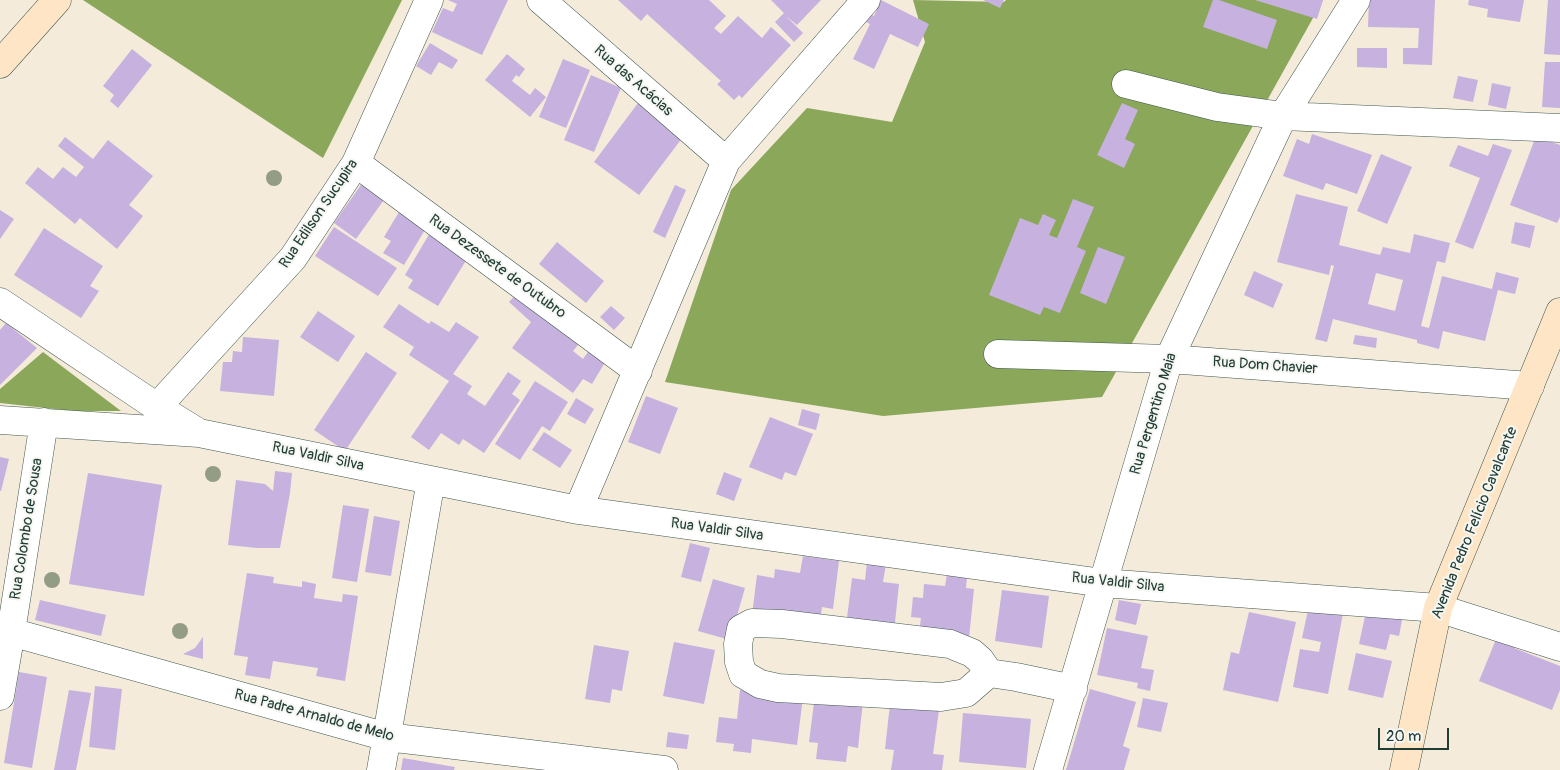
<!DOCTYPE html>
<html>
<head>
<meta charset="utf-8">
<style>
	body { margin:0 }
	#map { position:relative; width:1560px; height:770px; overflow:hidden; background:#f4ebdb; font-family:Pangolin,sans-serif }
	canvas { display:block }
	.scale { position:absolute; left:1378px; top:728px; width:71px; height:22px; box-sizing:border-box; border:2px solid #1f3d34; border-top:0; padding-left:6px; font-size:15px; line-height:18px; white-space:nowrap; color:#1f3d34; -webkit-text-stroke:4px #f6f6f2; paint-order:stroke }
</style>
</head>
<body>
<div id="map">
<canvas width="1560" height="770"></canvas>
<div class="scale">20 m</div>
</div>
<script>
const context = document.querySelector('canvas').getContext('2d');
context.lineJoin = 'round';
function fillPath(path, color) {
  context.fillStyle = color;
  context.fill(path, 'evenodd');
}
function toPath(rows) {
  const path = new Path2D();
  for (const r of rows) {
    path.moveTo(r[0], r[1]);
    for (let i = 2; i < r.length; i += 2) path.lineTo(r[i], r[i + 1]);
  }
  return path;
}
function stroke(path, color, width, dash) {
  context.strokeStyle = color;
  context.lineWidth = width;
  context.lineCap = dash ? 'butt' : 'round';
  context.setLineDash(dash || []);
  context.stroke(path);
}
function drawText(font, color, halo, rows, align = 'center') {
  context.font = font + ' Pangolin,sans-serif';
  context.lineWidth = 4;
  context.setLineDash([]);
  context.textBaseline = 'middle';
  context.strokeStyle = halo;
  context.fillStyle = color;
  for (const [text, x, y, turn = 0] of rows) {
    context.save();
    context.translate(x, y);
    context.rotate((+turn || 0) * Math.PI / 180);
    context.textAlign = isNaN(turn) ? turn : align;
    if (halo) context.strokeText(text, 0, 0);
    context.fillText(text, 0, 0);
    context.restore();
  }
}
fillPath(toPath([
	[83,0,402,0,323,158],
	[913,0,1004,2,1006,0,1323,0,1102,397,883,416,665,382,731,190,807,108,892,122,925,42],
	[43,352,121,411,73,411,0,403,0,389]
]), '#8aa75a');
fillPath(toPath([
	[448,0,508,0,482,55,432,32,443,8,453,12,457,4],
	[618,0,709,0,726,16,714,28,721,34,738,16,762,38,771,27,791,45,742,98,739,95,734,100,717,84,721,81,647,14,641,21],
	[771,0,821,0,797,25,786,16,803,33,794,42,775,22,784,13],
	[881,0,929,24,918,47,890,34,874,69,853,59,870,24,860,19,864,11,874,16],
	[983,0,1004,0,1000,8],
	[1213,0,1219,0,1277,20,1267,49,1203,27],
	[1255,0,1323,0,1317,19],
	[1369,0,1435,0,1432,65,1403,64,1403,48,1418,48,1419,28,1368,27],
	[1469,0,1524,0,1520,22,1487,17,1488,9,1468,5],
	[1548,0,1560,0,1560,55,1544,54],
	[430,43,458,60,452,69,439,62,431,75,416,66],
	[1357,48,1387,48,1387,68,1357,67],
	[132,49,152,65,118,108,110,101,114,95,103,86],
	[507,54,525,69,519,77,516,75,512,81,530,95,535,88,546,97,530,117,485,80],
	[563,59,590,70,566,128,539,117],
	[1545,62,1560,62,1560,108,1542,107],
	[591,75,621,88,594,152,564,140],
	[1458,76,1478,80,1473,102,1453,98],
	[1492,83,1511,87,1506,109,1488,105],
	[641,99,686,133,639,195,594,162],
	[1122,103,1138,110,1125,139,1135,144,1124,168,1097,155],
	[1312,134,1372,155,1357,194,1326,183,1323,190,1283,176,1297,139,1309,144],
	[1536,136,1560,145,1560,217,1557,223,1510,205],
	[65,137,93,159,108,140,153,176,129,205,143,216,117,249,80,218,75,224,25,183,38,167,53,179,63,167,76,177,84,167,58,146],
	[1493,144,1512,150,1473,249,1455,242,1480,178,1449,166,1458,145,1488,156],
	[1381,154,1412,167,1387,224,1357,211],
	[368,175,391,190,356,239,334,223],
	[675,185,686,190,665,238,653,232],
	[1296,194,1348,207,1339,245,1380,255,1383,247,1410,253,1414,234,1450,243,1445,263,1437,261,1421,326,1429,328,1442,276,1492,289,1496,272,1519,278,1515,294,1498,290,1485,341,1443,331,1439,349,1417,343,1417,340,1333,319,1327,342,1315,339,1334,266,1331,265,1329,275,1277,262],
	[1376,273,1403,280,1395,311,1368,304],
	[1073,199,1094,207,1077,247,1086,251,1060,313,1044,307,1040,315,989,295,1020,218,1038,225,1043,214,1056,220,1049,235,1057,238],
	[0,210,14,219,0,239],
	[399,212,426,228,404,265,383,253,391,241,384,237],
	[1515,222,1535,226,1530,248,1511,243],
	[334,227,397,268,378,296,315,256],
	[44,228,103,266,90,286,99,291,81,318,14,275],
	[431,231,470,254,438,306,408,288,413,280,405,275],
	[557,242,604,281,586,303,539,264],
	[1098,247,1125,257,1106,304,1080,293],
	[1254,271,1283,284,1273,308,1244,295],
	[521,289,582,340,573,351,583,359,590,349,607,359,592,384,583,379,573,393,512,348,531,322,509,302],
	[399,304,429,324,431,321,449,332,456,322,479,337,453,374,472,386,467,394,485,406,508,372,521,381,512,394,520,400,484,453,463,439,459,445,441,433,429,450,411,437,449,381,409,355,414,347,383,327],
	[611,306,625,318,614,330,600,317],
	[318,311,355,336,338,362,300,337],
	[6,323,37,348,0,385,0,330],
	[1355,335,1377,338,1376,348,1353,344],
	[243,337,279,340,274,396,220,391,223,362,232,362,233,351,242,352],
	[366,352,397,373,345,451,314,430],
	[535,381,568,402,550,431,542,426,520,460,495,444],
	[646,396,678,408,660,454,628,442],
	[576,398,594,409,585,424,567,414],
	[802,409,820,414,816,430,798,425],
	[770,417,813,434,796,476,785,472,782,480,749,467],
	[544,432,572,450,560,468,532,450],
	[0,457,9,459,1,491,0,491],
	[275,471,292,473,290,493,280,548,257,548,228,545,236,480,265,484,273,491],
	[724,472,742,479,734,501,716,494],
	[88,473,162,485,144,596,69,584],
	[343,505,369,509,357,582,332,578],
	[374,516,400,521,391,576,365,572],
	[690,543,710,548,701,582,681,577],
	[803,556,839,561,833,609,822,607,820,623,752,615,757,575,774,578,775,569,800,573],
	[867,562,886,564,883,582,899,584,894,632,846,626,852,578,865,580],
	[247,573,274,577,273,583,302,587,302,581,316,584,314,598,342,602,343,594,358,596,345,681,316,676,318,668,273,661,270,679,245,675,248,657,234,655],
	[947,574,967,576,966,588,974,589,969,638,919,633,921,618,911,617,913,597,923,598,924,584,945,586],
	[713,579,745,588,730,640,698,631],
	[1002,590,1049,596,1042,648,995,641],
	[40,600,106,615,101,636,35,620],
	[1119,600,1141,604,1136,625,1115,620],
	[1310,601,1344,608,1328,694,1293,687,1300,649,1319,652,1321,642,1302,638],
	[1367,607,1403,615,1399,636,1390,634,1386,650,1359,644],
	[1249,612,1296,622,1278,702,1223,690,1231,652,1239,654],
	[1107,628,1148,636,1141,668,1154,670,1150,691,1137,688,1138,683,1097,675],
	[1499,632,1517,640,1514,648,1560,666,1560,690,1552,710,1479,681],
	[203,637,203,659,183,654,195,648],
	[674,642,715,650,704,704,663,696],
	[594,645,629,651,622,691,612,689,610,703,585,699],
	[1356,653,1392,661,1383,698,1348,690],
	[19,672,47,677,32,768,4,763],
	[95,686,122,689,115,750,89,747],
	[1090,689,1136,702,1123,746,1130,749,1124,770,1066,770],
	[69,690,91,693,76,770,54,770],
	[740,690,803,697,797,745,752,739,751,753,733,751,734,744,716,742,719,717,737,719],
	[815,695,863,701,858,748,848,746,846,762,816,759,818,743,809,742],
	[1143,698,1168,703,1161,732,1137,727],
	[890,704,939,710,933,754,944,755,942,770,891,770,894,750,885,749],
	[963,713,1031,719,1026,768,959,762],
	[668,732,689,735,687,749,666,747],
	[403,758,455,767,454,770,401,770]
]), '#c7b1de');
const street = toPath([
	[541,0,726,161],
	[1126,84,1217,107,1283,116,1560,128],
	[356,163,638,371],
	[0,302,157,407],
	[998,354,1169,359,1530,386],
	[0,420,199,433,578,510,1103,583,1438,608,1560,647],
	[196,431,157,407,293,258,356,163,429,0],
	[578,510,726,161,866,0],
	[0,629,387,737,664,770],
	[989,673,980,660,972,653,950,644,782,624,752,623,741,629,738,644,739,662,743,674,760,684,778,688,941,697,966,693,989,673,1016,677,1073,689],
	[0,696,11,632,44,422],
	[381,770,431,480],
	[1048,770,1169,359,1283,116,1356,0]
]);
const secondary = toPath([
	[0,64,57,0],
	[1404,770,1438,608,1560,312]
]);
stroke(street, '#3f574d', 29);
stroke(secondary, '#3f574d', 29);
stroke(street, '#fff', 28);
stroke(secondary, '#fde5c5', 28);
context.fillStyle = '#939d86';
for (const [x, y] of [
	[274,178],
	[213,474],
	[52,580],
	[180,631]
]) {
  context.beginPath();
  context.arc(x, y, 8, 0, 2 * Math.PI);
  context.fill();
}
drawText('15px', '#1f3d34', '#f6f6f2', [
	["Rua das Acácias",633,81,41],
	["Rua Edilson Sucupira",319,214,-56],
	["Rua Dezessete de Outubro",497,267,36],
	["Rua Dom Chavier",1265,366,4],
	["Rua Pergentino Maia",1154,414,-73],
	["Rua Valdir Silva",318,457,12],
	["Avenida Pedro Felício Cavalcante",1475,523,-68],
	["Rua Colombo de Sousa",27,529,-81],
	["Rua Valdir Silva",717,530,8],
	["Rua Valdir Silva",1118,583,6],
	["Rua Padre Arnaldo de Melo",314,716,15]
]);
</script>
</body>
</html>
